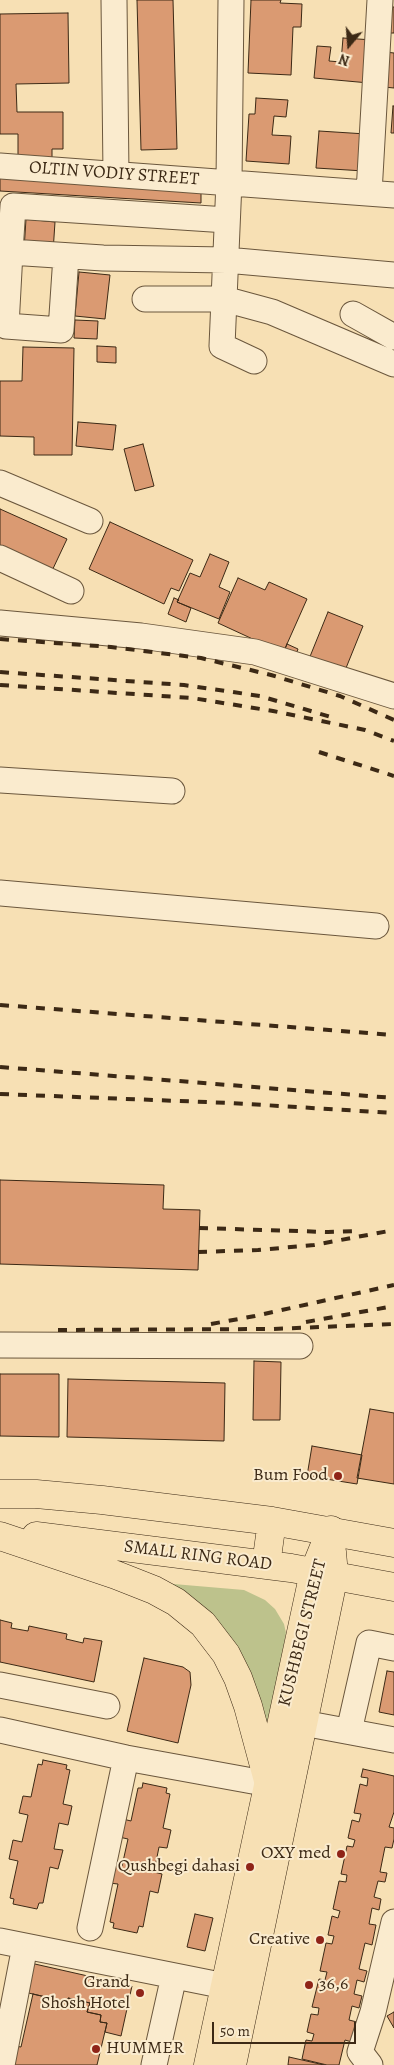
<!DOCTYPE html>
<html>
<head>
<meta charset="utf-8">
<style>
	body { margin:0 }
	#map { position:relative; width:394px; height:2065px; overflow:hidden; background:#f7e0b4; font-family:Alegreya,serif }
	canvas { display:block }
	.north { position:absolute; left:324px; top:20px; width:50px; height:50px; -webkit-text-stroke:4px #faebce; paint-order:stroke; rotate:198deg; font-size:14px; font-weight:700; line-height:20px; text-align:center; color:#3c2915 }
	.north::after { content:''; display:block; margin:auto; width:18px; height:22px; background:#3c2915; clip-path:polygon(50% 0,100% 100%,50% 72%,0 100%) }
	.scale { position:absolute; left:212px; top:2022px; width:144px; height:22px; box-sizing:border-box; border:2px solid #3c2915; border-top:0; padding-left:6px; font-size:15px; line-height:18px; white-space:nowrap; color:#3c2915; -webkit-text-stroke:4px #faebce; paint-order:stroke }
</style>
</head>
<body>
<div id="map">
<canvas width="394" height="2065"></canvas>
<div class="north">N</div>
<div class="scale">50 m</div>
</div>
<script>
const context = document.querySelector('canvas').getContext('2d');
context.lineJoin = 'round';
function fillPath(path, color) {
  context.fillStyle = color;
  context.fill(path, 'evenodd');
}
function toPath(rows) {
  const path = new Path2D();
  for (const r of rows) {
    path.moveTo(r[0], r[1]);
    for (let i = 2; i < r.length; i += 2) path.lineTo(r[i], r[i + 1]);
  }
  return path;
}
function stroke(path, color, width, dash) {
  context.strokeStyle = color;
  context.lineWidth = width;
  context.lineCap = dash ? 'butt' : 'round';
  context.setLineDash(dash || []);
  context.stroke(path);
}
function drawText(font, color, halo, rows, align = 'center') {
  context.font = font + ' Alegreya,serif';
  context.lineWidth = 4;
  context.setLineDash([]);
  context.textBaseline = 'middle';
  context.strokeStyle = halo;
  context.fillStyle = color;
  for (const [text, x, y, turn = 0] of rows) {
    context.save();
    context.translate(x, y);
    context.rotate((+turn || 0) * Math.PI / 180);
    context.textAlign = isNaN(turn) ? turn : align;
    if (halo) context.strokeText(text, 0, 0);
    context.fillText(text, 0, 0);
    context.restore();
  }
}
fillPath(toPath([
	[150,1582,244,1590,265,1600,275,1609,284,1624,286,1633,269,1730,264,1714]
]), '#bdc28c');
const building = toPath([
	[137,0,173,0,177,149,141,150,137,0],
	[251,0,281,0,280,3,302,4,301,27,293,27,291,75,248,73,251,0],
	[388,7,394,7,394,33,386,33,388,7],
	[68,13,69,83,16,84,17,112,63,112,63,149,52,149,52,159,18,159,18,134,0,134,0,14,68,13],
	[343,38,373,40,369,83,314,78,317,46,331,47,329,61,341,62,343,38],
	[385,52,394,53,394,88,384,87,385,52],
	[256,98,288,100,286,117,274,116,272,135,291,136,289,164,246,161,249,114,255,114,256,98],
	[393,106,394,106,394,133,391,133,393,106],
	[319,131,366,134,364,171,316,168,319,131],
	[0,177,201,188,201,203,0,191,0,177],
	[26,219,55,222,53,252,24,250,26,219],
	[79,272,110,275,105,319,75,316,79,272],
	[75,320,98,321,97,339,74,338,75,320],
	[97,346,116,347,116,363,97,362,97,346],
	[23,347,74,348,72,455,34,455,34,437,0,436,0,381,22,381,23,347],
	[78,422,116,425,113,450,76,446,78,422],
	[143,444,154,486,135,491,124,449,143,444],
	[0,509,67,539,50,575,0,552,0,509],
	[110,522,193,560,179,591,171,588,164,604,89,569,110,522],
	[210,554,229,562,219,587,230,592,219,619,177,602,190,573,200,577,210,554],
	[238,578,265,590,269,582,307,599,283,653,218,623,238,578],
	[174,598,179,600,177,602,191,608,186,622,168,614,174,598],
	[328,612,363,626,344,673,309,659,328,612],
	[287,644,298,649,293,662,282,657,287,644],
	[0,1180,164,1185,163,1209,200,1210,198,1270,0,1264,0,1180],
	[254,1361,281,1362,280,1420,253,1420,254,1361],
	[0,1374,59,1374,59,1437,0,1436,0,1374],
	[68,1379,225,1383,224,1441,67,1437,68,1379],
	[370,1409,394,1413,394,1484,357,1478,370,1409],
	[312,1446,362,1455,357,1484,307,1476,312,1446],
	[0,1620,12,1623,11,1628,28,1631,29,1626,67,1634,66,1639,83,1643,84,1638,102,1641,94,1682,0,1662,0,1620],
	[144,1658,183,1667,190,1672,191,1685,178,1743,127,1731,144,1658],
	[387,1671,394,1672,394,1715,379,1712,387,1671],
	[43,1760,67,1765,66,1769,70,1770,63,1804,72,1806,68,1825,59,1823,54,1849,63,1850,58,1869,50,1867,43,1903,39,1903,37,1909,13,1904,14,1899,10,1898,18,1861,9,1859,13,1840,22,1842,28,1815,19,1813,23,1796,31,1797,38,1764,42,1765,43,1760],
	[363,1769,394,1776,394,1812,389,1827,394,1828,394,1839,392,1848,385,1847,380,1872,387,1873,385,1882,378,1881,374,1897,381,1899,379,1910,372,1908,369,1924,376,1925,372,1945,365,1943,359,1969,367,1971,364,1982,357,1980,354,1994,362,1996,359,2008,352,2006,349,2020,357,2022,352,2042,345,2040,339,2065,327,2065,302,2059,306,2040,312,2041,314,2034,307,2032,311,2014,318,2015,319,2008,312,2007,319,1979,325,1980,327,1972,320,1971,326,1943,332,1944,334,1936,328,1935,332,1916,338,1918,340,1911,333,1909,339,1881,346,1882,347,1875,341,1874,347,1846,353,1847,355,1840,348,1838,352,1820,359,1822,361,1814,354,1813,360,1784,367,1786,368,1778,361,1777,363,1769],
	[143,1783,167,1788,166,1793,170,1794,163,1828,171,1830,167,1848,159,1847,154,1872,162,1874,158,1893,150,1891,143,1927,139,1926,137,1933,113,1928,114,1923,110,1922,118,1884,109,1883,113,1864,122,1866,128,1839,119,1837,123,1819,131,1821,138,1788,142,1788,143,1783],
	[195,1914,213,1918,205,1951,187,1947,195,1914],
	[26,1962,132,1986,121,2036,105,2032,107,2023,100,2022,101,2015,87,2012,90,2003,68,1998,67,2002,20,1991,26,1962],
	[33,1994,67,2002,68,1998,90,2003,87,2012,101,2015,100,2022,107,2023,97,2065,6,2065,10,2045,21,2047,33,1994],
	[394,2012,394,2028,387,2016,394,2012],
	[289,2057,324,2065,288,2065,289,2057]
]);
fillPath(building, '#da9a72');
stroke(building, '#3c2915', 1);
const minor = toPath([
	[114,0,116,174],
	[231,0,229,182,224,299,272,312,394,364],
	[0,166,394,195],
	[369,193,380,0],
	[227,220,13,206,10,252,103,258,226,260,394,275],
	[10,252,6,326,61,330,66,256],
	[145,299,224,299,222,346,254,361],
	[353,314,394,337],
	[0,483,90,521],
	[0,558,71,591],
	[0,623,141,636,255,652,394,696],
	[0,780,172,791],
	[0,893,376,926],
	[0,1345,300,1346],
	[0,1685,107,1706],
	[303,1723,394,1740],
	[0,1730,126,1758,269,1784],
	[349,1731,369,1643,394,1648],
	[90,1928,126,1758],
	[0,1941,225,1986],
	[2,2065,25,1946],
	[154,2065,174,1976],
	[370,2065,360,2052,373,2012,394,1922]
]);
const major = toPath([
	[208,2065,314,1572,331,1530],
	[232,2065,334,1575,332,1552]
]);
const highway = toPath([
	[0,1494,36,1494,102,1500,272,1521,394,1543],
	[0,1536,116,1575,154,1590,176,1602,203,1624,226,1654,238,1678,248,1706,269,1784],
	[36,1536,291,1568,394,1587],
	[266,1565,272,1521]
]);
stroke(minor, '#6b573d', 27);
stroke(major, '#3c2915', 29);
stroke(highway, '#3c2915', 29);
stroke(minor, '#faebce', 25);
stroke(major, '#f7e0b4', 28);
stroke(highway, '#f7e0b4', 28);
stroke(toPath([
	[0,639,111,647,201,658,271,675,340,696,394,720],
	[0,672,184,685,260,696,331,717],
	[0,685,192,698,273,711,365,730,394,741],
	[319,752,394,776],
	[0,1005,394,1035],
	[0,1067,394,1098],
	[0,1094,231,1103,394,1113],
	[199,1228,328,1232,359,1231],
	[198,1252,258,1250,314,1245,394,1230],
	[306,1322,394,1306],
	[211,1324,255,1316,394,1285],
	[58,1330,271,1329,394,1324]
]), '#3c2915', 4, [9, 9]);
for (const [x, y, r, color] of [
	[338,1476,5,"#8f2418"],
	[341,1854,5,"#8f2418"],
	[250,1867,5,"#8f2418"],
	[320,1940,5,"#8f2418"],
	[309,1985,5,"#8f2418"],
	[140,1993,5,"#8f2418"],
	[96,2049,5,"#8f2418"]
]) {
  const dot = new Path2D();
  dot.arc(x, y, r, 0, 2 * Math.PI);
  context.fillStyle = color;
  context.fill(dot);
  stroke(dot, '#faebce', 2);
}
drawText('18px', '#3c2915', '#faebce', [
	["OLTIN VODIY STREET",114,174,4],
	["SMALL RING ROAD",198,1556,7],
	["KUSHBEGI STREET",303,1633,-76]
]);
drawText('18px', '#3c2915', '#faebce', [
	["Bum Food",328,1476],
	["OXY med",331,1854],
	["Qushbegi dahasi",240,1867],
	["Creative",310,1940],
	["Grand",130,1983],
	["Shosh Hotel",130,2004],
	["36,6",319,1985,"left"],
	["HUMMER",106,2049,"left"]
], 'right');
</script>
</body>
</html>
